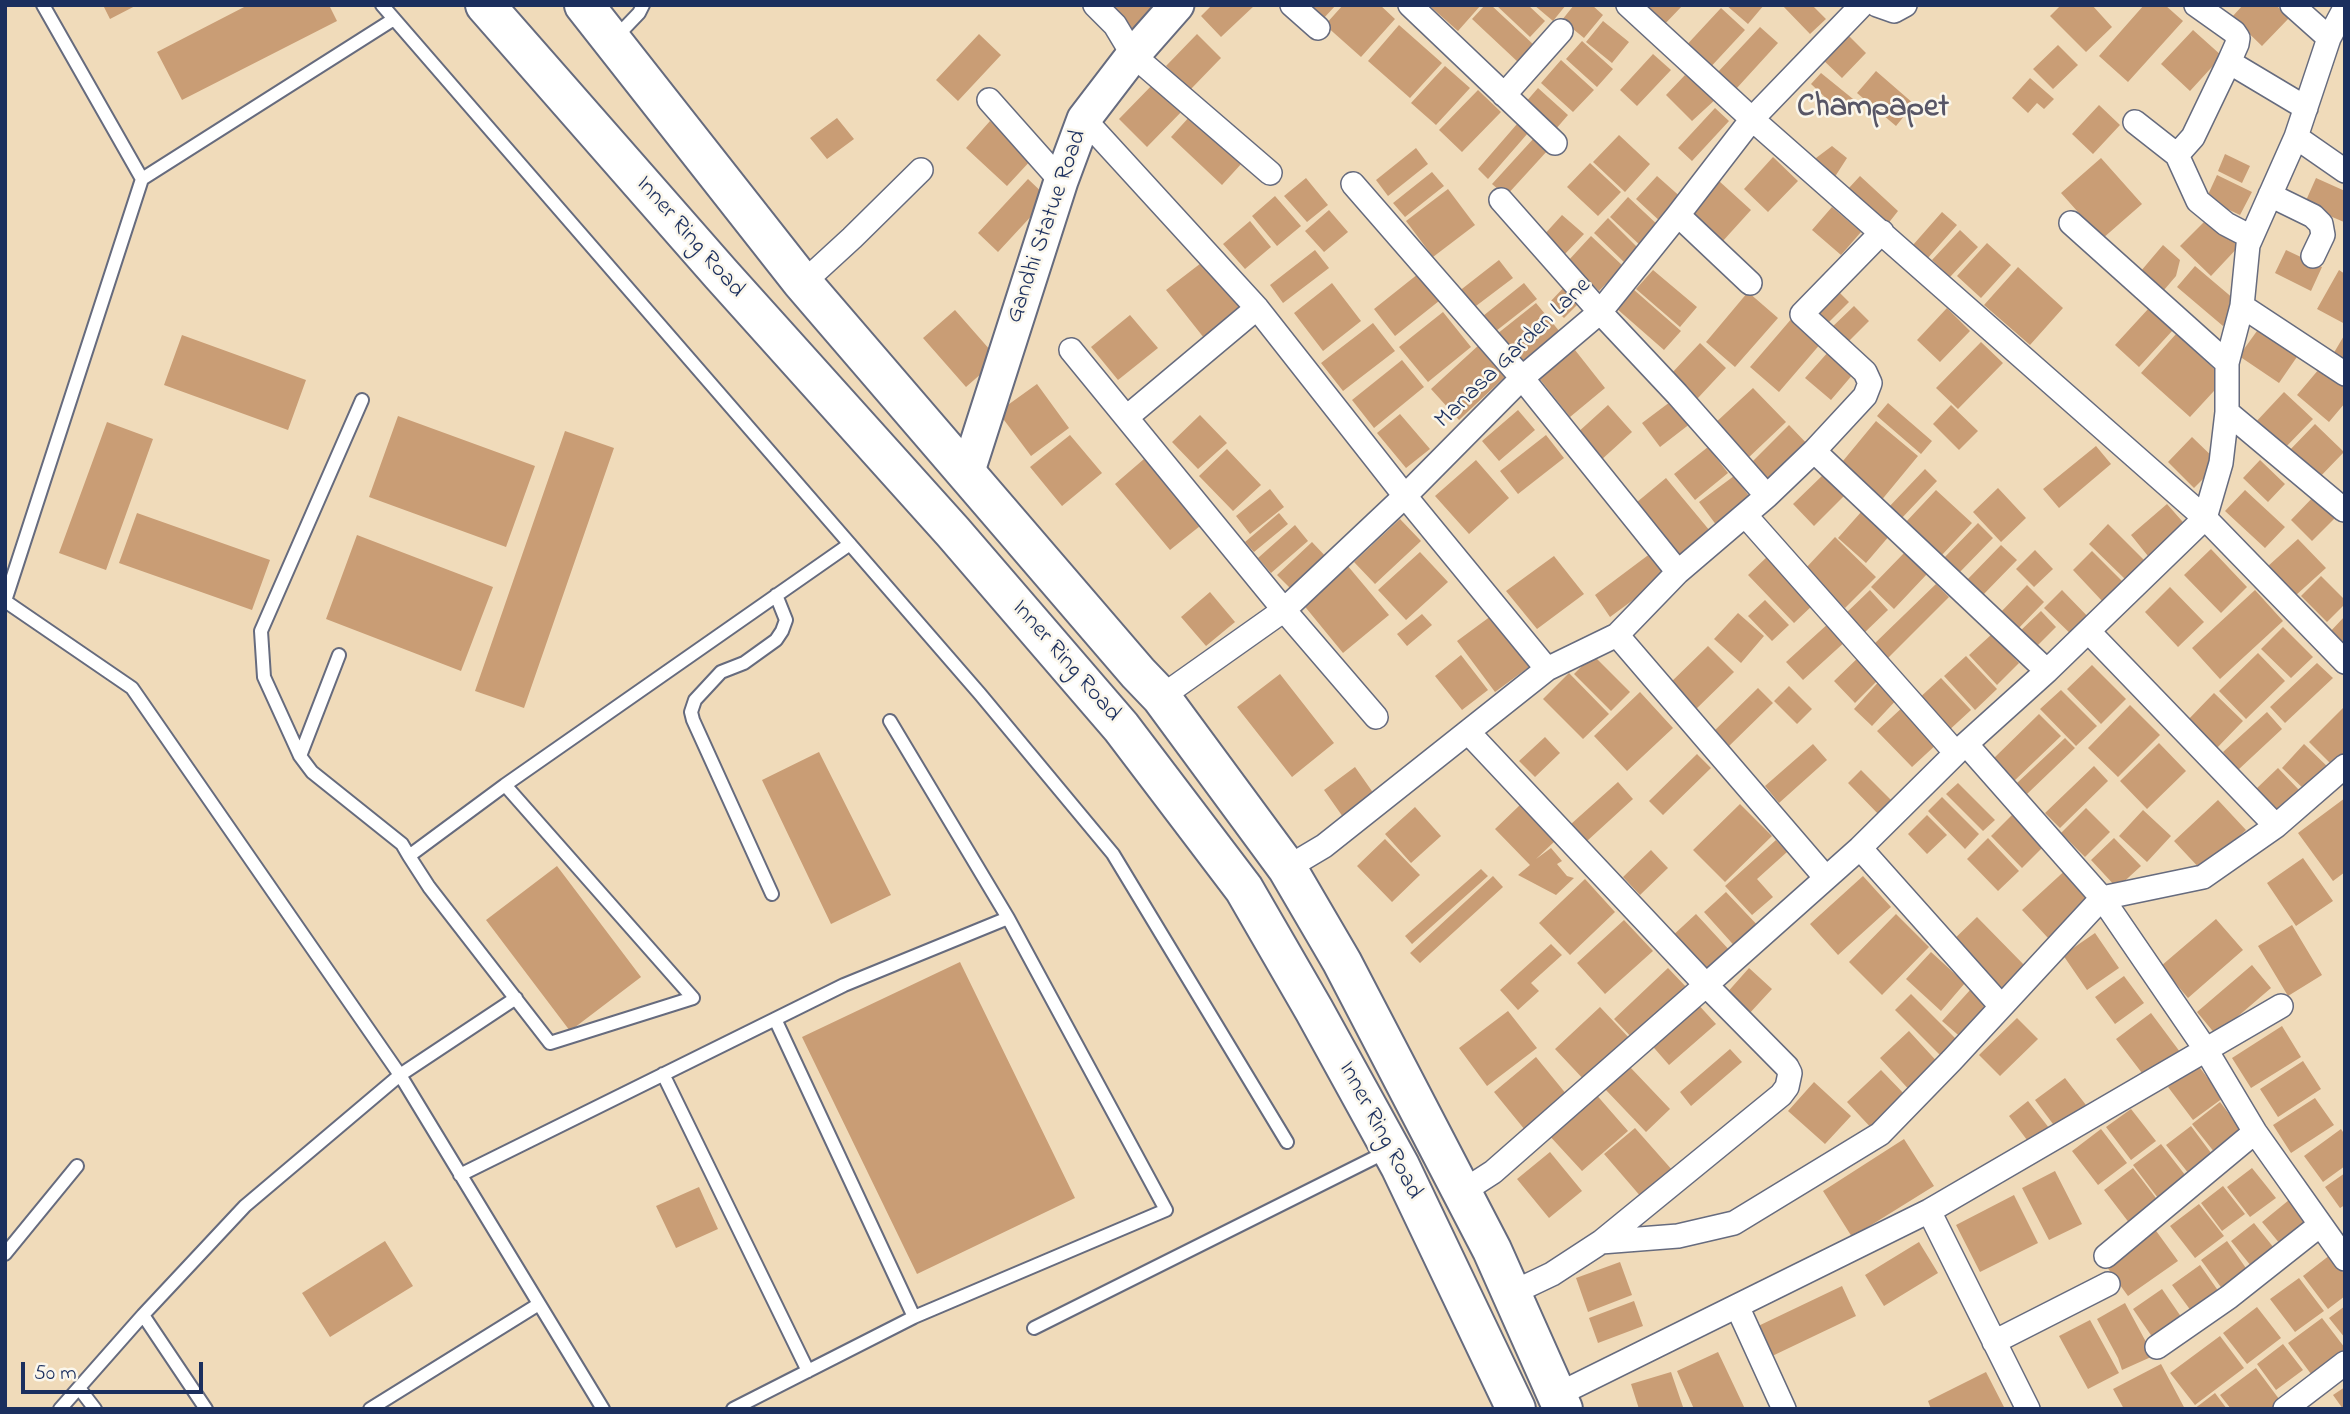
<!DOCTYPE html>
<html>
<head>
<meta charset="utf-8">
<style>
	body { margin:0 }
	#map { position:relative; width:2350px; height:1414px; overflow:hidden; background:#f0dbba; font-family:"Indie Flower",sans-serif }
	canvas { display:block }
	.frame { position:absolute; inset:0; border:7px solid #1b2f5e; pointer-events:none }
	.scale { position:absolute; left:21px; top:1362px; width:182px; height:32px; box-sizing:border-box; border:4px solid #1b2f5e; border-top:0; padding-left:9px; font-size:21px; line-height:24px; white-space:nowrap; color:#1b2f5e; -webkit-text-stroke:5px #fbf7ec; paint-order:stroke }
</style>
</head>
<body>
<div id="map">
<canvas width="2350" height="1414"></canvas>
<div class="frame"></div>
<div class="scale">50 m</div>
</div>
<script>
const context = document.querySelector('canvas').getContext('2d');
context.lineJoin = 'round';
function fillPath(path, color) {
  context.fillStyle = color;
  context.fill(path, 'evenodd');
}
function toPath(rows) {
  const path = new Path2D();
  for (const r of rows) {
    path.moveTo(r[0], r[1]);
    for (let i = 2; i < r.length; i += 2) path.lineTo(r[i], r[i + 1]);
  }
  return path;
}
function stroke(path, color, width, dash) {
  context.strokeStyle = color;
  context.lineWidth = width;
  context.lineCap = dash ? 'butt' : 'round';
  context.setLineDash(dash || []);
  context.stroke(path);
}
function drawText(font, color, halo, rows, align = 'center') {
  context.font = font + ' "Indie Flower",sans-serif';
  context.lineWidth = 5;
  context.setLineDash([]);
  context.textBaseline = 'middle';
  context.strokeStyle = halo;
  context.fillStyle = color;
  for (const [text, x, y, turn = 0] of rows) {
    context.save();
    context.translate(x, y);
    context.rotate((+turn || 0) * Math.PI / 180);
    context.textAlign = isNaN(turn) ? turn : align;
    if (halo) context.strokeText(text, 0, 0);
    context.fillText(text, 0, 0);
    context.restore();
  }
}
fillPath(toPath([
	[103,5,137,5,110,19],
	[248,5,329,5,337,21,182,100,157,52],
	[1107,5,1165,5,1134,40],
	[1212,5,1255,5,1221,37,1201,16],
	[1310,5,1336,5,1323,19],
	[1343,5,1380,5,1395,19,1361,57,1325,25],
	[1432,5,1481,5,1458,31,1431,7],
	[1485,5,1491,5,1535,46,1519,63,1472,19],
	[1496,5,1528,5,1545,21,1530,37],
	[1534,5,1566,5,1553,21],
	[1574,5,1592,5,1603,15,1584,38,1562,20],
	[1637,5,1683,5,1661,28],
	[1726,5,1764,5,1748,24],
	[1782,5,1812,5,1826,19,1810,34],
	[2061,5,2092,5,2112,27,2086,52,2050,16],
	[2144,5,2165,5,2183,21,2128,82,2099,56],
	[2243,5,2276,5,2289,18,2262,46,2232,17],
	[1721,8,1745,30,1706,72,1682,50],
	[1603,21,1629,42,1612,63,1586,42],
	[1399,25,1442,63,1410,98,1368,61],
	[1760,27,1778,43,1736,89,1717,73],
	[2193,30,2222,56,2190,91,2161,64],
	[1846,33,1866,53,1842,78,1821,58],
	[979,34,1001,55,958,101,936,80],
	[1197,34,1221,58,1190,90,1166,66],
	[1582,41,1613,69,1597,87,1566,59],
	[2058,45,2078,65,2053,89,2033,69],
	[1653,54,1671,70,1637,106,1620,90],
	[1561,60,1594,90,1573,112,1541,83],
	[1445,66,1470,88,1436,125,1411,103],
	[1876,71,1914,104,1896,126,1857,93],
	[1821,73,1858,103,1845,116,1811,84],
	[1685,75,1717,98,1692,121,1666,95],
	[2030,78,2054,99,2044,109,2037,103,2028,113,2012,98],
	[1157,80,1186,107,1147,147,1119,119],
	[1538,88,1568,115,1555,130,1525,103],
	[1478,90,1501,112,1462,152,1439,130],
	[2099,105,2120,125,2093,154,2072,134],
	[1715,108,1729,121,1692,161,1678,148],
	[1191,115,1242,163,1222,185,1171,137],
	[837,118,854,139,827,159,810,138],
	[990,121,1032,159,1007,186,966,148],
	[1517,124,1528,133,1488,179,1478,169],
	[1619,135,1650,164,1625,192,1593,162],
	[1534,138,1548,150,1506,196,1492,184],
	[1832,146,1847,158,1829,186,1812,161],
	[1416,148,1428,164,1388,196,1376,180],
	[2225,154,2250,166,2242,183,2218,171],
	[1773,157,1798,181,1768,212,1744,189],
	[2101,158,2142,204,2102,239,2061,193],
	[1590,163,1621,192,1598,216,1567,187],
	[1432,172,1444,186,1405,217,1393,203],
	[2217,175,2252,192,2240,215,2206,199],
	[1657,176,1684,200,1663,224,1636,199],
	[1860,176,1898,211,1887,225,1848,189],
	[1306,178,1328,205,1307,222,1284,196],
	[2316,178,2345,191,2344,222,2304,205],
	[1028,179,1048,198,998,252,978,233],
	[1719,181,1751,210,1722,242,1690,213],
	[1448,189,1475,225,1433,257,1406,221],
	[1275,196,1301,226,1277,246,1252,216],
	[1628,197,1660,227,1642,247,1610,217],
	[1832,207,1861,232,1841,255,1812,230],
	[1329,210,1348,232,1324,252,1305,231],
	[1942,212,1957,225,1927,259,1913,245],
	[1562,215,1584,234,1564,255,1543,236],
	[2211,215,2241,244,2211,276,2180,246],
	[1608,218,1639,249,1625,263,1594,233],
	[1250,221,1271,247,1245,269,1223,244],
	[1960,230,1978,247,1950,277,1932,260],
	[1591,236,1623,266,1599,291,1568,261],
	[1987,243,2011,265,1981,298,1957,276],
	[2163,245,2180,260,2176,276,2158,297,2135,278],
	[1315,250,1329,268,1283,303,1270,285],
	[2286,250,2322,267,2311,291,2275,273],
	[1205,260,1246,313,1208,343,1166,290],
	[1499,260,1513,278,1472,309,1458,292],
	[2195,266,2241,305,2223,326,2177,287],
	[2018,267,2063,308,2030,345,1984,305],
	[1653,270,1697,307,1680,327,1636,289],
	[2339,270,2345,274,2345,324,2317,309],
	[1418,274,1439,301,1395,336,1374,309],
	[1332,283,1361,321,1323,351,1294,313],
	[1524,283,1537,299,1496,331,1483,316],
	[1568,283,1584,298,1564,318,1549,303],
	[1633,289,1681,331,1664,350,1616,308],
	[1836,289,1849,302,1824,327,1811,314],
	[1748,292,1778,318,1735,367,1706,342],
	[1536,303,1560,332,1521,363,1497,334],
	[1854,306,1869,321,1845,345,1829,330],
	[1947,308,1970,331,1940,362,1917,340],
	[2149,308,2173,330,2139,367,2115,345],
	[955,310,998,359,966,387,923,338],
	[1443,312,1471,347,1428,382,1399,347],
	[1130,315,1158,348,1118,380,1091,347],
	[1793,317,1822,342,1779,392,1750,367],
	[1373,323,1395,351,1343,391,1321,363],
	[2262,324,2301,351,2279,383,2239,356],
	[2176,334,2225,379,2190,417,2141,373],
	[2345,334,2345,363,2332,356],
	[182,335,306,380,288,430,164,385],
	[1981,342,2003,363,1958,409,1936,388],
	[1700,343,1726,368,1697,399,1671,374],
	[1480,344,1508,374,1459,420,1431,389],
	[1575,350,1605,388,1570,417,1539,378],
	[1829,351,1854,373,1831,400,1805,378],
	[1402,360,1424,387,1374,428,1352,400],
	[2325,362,2345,379,2345,403,2329,422,2297,395],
	[1037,384,1069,428,1031,456,998,412],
	[1753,388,1786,422,1746,460,1713,425],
	[2284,392,2313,419,2282,451,2254,424],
	[1678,396,1695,420,1660,447,1642,423],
	[1888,403,1932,441,1921,454,1877,416],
	[1608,405,1632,432,1600,461,1576,434],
	[1951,405,1978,431,1959,450,1933,424],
	[1518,410,1535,430,1499,461,1482,441],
	[1400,414,1430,449,1406,468,1377,433],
	[1200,415,1227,443,1198,469,1172,442],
	[398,416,535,466,506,547,369,497],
	[1876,421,1918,456,1880,502,1838,467],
	[107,422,153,439,106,570,59,553],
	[2315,424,2344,452,2315,482,2286,454],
	[1789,425,1812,449,1771,489,1748,466],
	[565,431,614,448,524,708,475,691],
	[1070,435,1102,473,1062,506,1030,467],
	[1546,435,1564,458,1518,494,1500,471],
	[2192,437,2219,463,2194,488,2168,462],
	[2096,446,2111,464,2059,508,2043,489],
	[1708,447,1728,473,1695,500,1674,474],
	[1227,449,1261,485,1233,511,1199,476],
	[1144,459,1200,526,1170,550,1115,484],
	[1476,460,1509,498,1469,534,1435,496],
	[2260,460,2285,484,2268,502,2243,478],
	[1925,469,1937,481,1900,520,1888,508],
	[1825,473,1846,494,1814,526,1793,504],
	[1734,476,1752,500,1717,526,1699,502],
	[1666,478,1710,531,1675,560,1631,507],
	[1998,488,2026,518,2001,542,1973,512],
	[1270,489,1284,507,1250,534,1236,516],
	[1936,490,1972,523,1941,556,1905,523],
	[2245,490,2285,527,2265,548,2225,511],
	[2318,492,2340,513,2312,541,2291,520],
	[2167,504,2189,529,2152,561,2131,535],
	[1862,511,1890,535,1866,563,1838,538],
	[137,513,270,560,252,610,119,563],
	[1279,513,1288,524,1254,552,1245,542],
	[1400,519,1421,541,1375,584,1354,562],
	[1978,523,1993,538,1958,574,1943,559],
	[2108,524,2145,561,2126,580,2089,544],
	[1295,525,1308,541,1271,573,1258,558],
	[357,535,493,587,461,671,326,619],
	[1835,537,1876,577,1845,608,1805,569],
	[2298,539,2326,568,2295,596,2267,567],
	[1312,542,1329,560,1295,593,1277,575],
	[2001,545,2017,560,1980,598,1965,582],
	[2211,549,2247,587,2221,613,2184,575],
	[2035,550,2053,569,2034,587,2016,569],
	[2092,551,2123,582,2103,602,2073,570],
	[1420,552,1448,582,1406,620,1378,590],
	[1905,552,1927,574,1894,609,1871,587],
	[1651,553,1667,575,1610,617,1595,595],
	[1769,555,1815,603,1794,623,1748,575],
	[1554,556,1584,594,1537,629,1506,591],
	[1347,565,1389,615,1343,653,1302,603],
	[2321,576,2345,600,2345,604,2327,622,2301,596],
	[1936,584,1949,597,1887,659,1873,645],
	[2027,585,2044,602,2015,632,1998,615],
	[2170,587,2204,622,2178,647,2145,612],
	[1870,590,1888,610,1862,635,1844,615],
	[2062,590,2095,624,2078,641,2044,608],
	[2255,590,2283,621,2220,679,2192,648],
	[1210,592,1235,622,1206,646,1181,617],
	[1765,600,1789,625,1772,641,1748,616],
	[2041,611,2056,627,2034,649,2018,633],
	[1738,613,1764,636,1741,663,1714,639],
	[1422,614,1432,625,1407,646,1397,634],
	[1491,616,1529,667,1495,692,1457,641],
	[2345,616,2345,650,2328,634],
	[1830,622,1847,640,1803,680,1786,662],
	[2283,627,2313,657,2291,678,2261,649],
	[1992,634,2019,663,1997,685,1969,655],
	[1708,646,1734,672,1692,713,1666,687],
	[1863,653,1884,674,1855,703,1834,681],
	[2258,653,2285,681,2246,719,2219,691],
	[1461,655,1488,690,1462,710,1435,676],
	[1593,655,1630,692,1611,711,1574,674],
	[1966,656,1997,689,1975,710,1944,676],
	[2317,663,2333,678,2285,723,2270,707],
	[2092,665,2126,699,2101,724,2067,689],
	[1569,673,1609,714,1583,739,1543,699],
	[1280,674,1334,743,1292,777,1237,707],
	[1882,678,1900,696,1872,726,1854,709],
	[1941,678,1971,710,1946,733,1916,701],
	[1789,686,1812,709,1797,724,1774,701],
	[1758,688,1773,703,1726,749,1711,734],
	[2061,690,2097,726,2076,746,2040,709],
	[1640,692,1673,728,1627,771,1594,736],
	[2214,693,2243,721,2214,751,2185,723],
	[1905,705,1939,742,1912,767,1877,731],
	[2130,705,2160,735,2118,777,2088,748],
	[2345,706,2345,764,2338,771,2309,742],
	[2267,712,2282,729,2238,770,2223,752],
	[2039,714,2061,736,2013,782,1992,760],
	[1545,737,1560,753,1535,777,1519,761],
	[2065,738,2075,748,2027,794,2017,783],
	[2159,743,2186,771,2147,809,2120,781],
	[1813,744,1827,760,1779,803,1765,786],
	[2304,744,2330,769,2308,793,2282,768],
	[819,752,891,895,831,924,762,780],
	[1697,754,1711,768,1663,815,1649,801],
	[2094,766,2108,781,2060,828,2045,813],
	[1355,767,1374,794,1343,817,1324,790],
	[2278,768,2299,790,2277,811,2256,789],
	[1861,770,1897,806,1884,820,1848,783],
	[1618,782,1633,799,1587,841,1571,824],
	[1958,783,1995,820,1983,831,1946,794],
	[1942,797,1979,834,1965,849,1928,811],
	[2345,798,2345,872,2333,881,2298,833],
	[2218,800,2246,830,2202,871,2174,841],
	[1740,804,1772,836,1725,882,1693,850],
	[1520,805,1555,841,1536,859,1551,848,1562,861,1557,864,1567,876,1574,878,1556,895,1518,875,1530,865,1495,829],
	[1415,807,1441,836,1411,863,1385,834],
	[2086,808,2110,832,2085,857,2061,833],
	[2143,810,2171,836,2147,862,2119,836],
	[2014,813,2045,845,2022,868,1991,836],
	[1927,815,1947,835,1927,854,1908,834],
	[1988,838,2019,871,1998,891,1967,859],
	[2114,838,2141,866,2117,888,2091,860],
	[1385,839,1420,875,1392,902,1357,866],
	[1776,840,1787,852,1757,879,1773,897,1752,915,1725,886],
	[1651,850,1668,868,1640,895,1623,877],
	[2303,858,2333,901,2296,926,2267,883],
	[557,866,641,977,570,1031,486,920],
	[2070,866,2096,893,2048,938,2022,910],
	[1481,869,1488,876,1412,944,1405,936],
	[1493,876,1503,887,1420,963,1410,953],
	[1863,876,1891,907,1838,955,1810,924],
	[1585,879,1615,912,1570,955,1539,923],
	[1726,892,1762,930,1739,951,1704,912],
	[1696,914,1732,953,1705,977,1670,938],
	[1896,914,1929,947,1882,995,1849,962],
	[1977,917,2028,969,1999,997,1949,944],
	[2216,919,2243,950,2188,998,2161,966],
	[1624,920,1653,951,1605,994,1577,963],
	[2292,925,2322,975,2288,996,2258,946],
	[2095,933,2119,968,2087,990,2063,955],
	[1551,944,1562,955,1531,983,1539,991,1518,1010,1500,990],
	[1931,952,1965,983,1941,1011,1906,979],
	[960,962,1075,1198,917,1274,802,1037],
	[2252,965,2271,988,2216,1035,2197,1012],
	[1668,968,1689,990,1635,1041,1614,1019],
	[1749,968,1772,989,1748,1015,1725,995],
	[2124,976,2144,1003,2115,1024,2095,997],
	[1971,989,1993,1008,1964,1040,1942,1021],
	[1911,994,1956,1039,1940,1055,1895,1010],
	[1695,1001,1716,1024,1669,1065,1648,1041],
	[1600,1007,1632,1041,1587,1083,1555,1049],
	[1508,1011,1537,1048,1487,1086,1459,1048],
	[2151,1013,2180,1052,2145,1077,2116,1039],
	[2017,1018,2038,1039,2000,1076,1979,1055],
	[2282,1026,2301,1057,2251,1088,2232,1058],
	[1909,1031,1942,1067,1913,1094,1880,1058],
	[1730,1049,1742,1062,1691,1106,1680,1092],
	[1536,1057,1567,1095,1525,1130,1494,1092],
	[2303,1061,2321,1089,2278,1117,2260,1089],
	[2197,1064,2223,1098,2193,1120,2168,1087],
	[1630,1067,1670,1109,1646,1132,1605,1089],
	[1881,1070,1909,1099,1875,1132,1847,1102],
	[2065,1078,2086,1105,2056,1128,2035,1100],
	[1814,1082,1851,1116,1825,1144,1788,1111],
	[1594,1092,1628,1131,1582,1171,1547,1133],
	[2315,1098,2334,1125,2291,1153,2273,1125],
	[2028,1101,2053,1133,2033,1148,2009,1116],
	[2220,1102,2243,1132,2215,1153,2192,1124],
	[2131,1109,2156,1141,2131,1160,2106,1127],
	[2191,1126,2217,1161,2193,1179,2166,1145],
	[1635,1128,1673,1171,1642,1198,1604,1154],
	[2101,1129,2127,1163,2098,1185,2072,1151],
	[2341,1129,2345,1135,2345,1166,2323,1182,2304,1156],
	[1904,1139,1934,1186,1852,1237,1823,1191],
	[2161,1144,2189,1180,2161,1202,2133,1165],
	[1550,1152,1582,1191,1549,1218,1517,1179],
	[2133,1168,2159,1202,2130,1224,2104,1190],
	[2252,1168,2276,1198,2250,1217,2227,1187],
	[2055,1171,2082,1224,2049,1240,2022,1188],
	[2345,1173,2345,1205,2340,1208,2325,1187],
	[2223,1186,2245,1214,2222,1231,2201,1203],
	[699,1187,718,1229,676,1248,656,1206],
	[2014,1195,2038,1243,1980,1272,1956,1225],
	[2289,1200,2311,1228,2285,1250,2262,1222],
	[2199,1204,2224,1236,2195,1258,2170,1226],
	[2254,1223,2278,1253,2255,1271,2231,1241],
	[2154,1228,2178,1261,2128,1296,2104,1263],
	[385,1241,413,1286,330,1337,302,1293],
	[2227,1241,2248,1271,2223,1290,2201,1260],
	[1919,1242,1938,1273,1884,1306,1865,1275],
	[2330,1255,2345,1275,2345,1296,2328,1309,2303,1276],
	[1620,1262,1632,1295,1588,1312,1576,1278],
	[2200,1265,2224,1299,2197,1319,2172,1285],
	[2299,1278,2324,1311,2295,1332,2270,1299],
	[1842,1286,1856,1316,1768,1358,1754,1328],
	[2162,1289,2184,1321,2155,1341,2133,1309],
	[1634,1301,1643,1326,1598,1343,1589,1318],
	[2125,1303,2146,1342,2151,1357,2122,1370,2118,1358,2097,1319],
	[2345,1306,2345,1338,2329,1318],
	[2257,1307,2281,1338,2247,1364,2223,1333],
	[2322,1318,2345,1348,2345,1355,2314,1378,2288,1343],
	[2090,1320,2119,1373,2088,1389,2059,1336],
	[2220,1336,2244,1368,2195,1405,2170,1373],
	[2283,1344,2303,1370,2276,1390,2257,1364],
	[1718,1352,1745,1409,1694,1409,1677,1371],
	[2161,1364,2185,1409,2124,1409,2113,1389],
	[2256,1368,2282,1403,2274,1409,2231,1409,2220,1395],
	[1671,1372,1683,1407,1639,1409,1631,1384],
	[1986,1372,2005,1409,1931,1409,1928,1401],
	[2345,1387,2345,1409,2343,1409,2333,1395],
	[2215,1393,2227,1409,2194,1409]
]), '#c99d75');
const lane = toPath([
	[43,5,142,179,394,19],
	[382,5,980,694,1113,854,1287,1142],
	[616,37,639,13,643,5],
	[142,179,5,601,132,688,400,1075,603,1409],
	[339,655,300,756,312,772,402,844,409,856,429,887,550,1043,693,998,505,785,409,856],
	[300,756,264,677,261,631,362,400],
	[505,785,850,544],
	[772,894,693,720,691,712,695,700,721,672,744,663,776,640,782,631,786,620,776,595],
	[775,1019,914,1317],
	[663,1074,808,1371],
	[460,1175,844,985,1008,918,890,721],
	[5,1254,77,1166],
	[143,1315,206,1409],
	[1034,1328,1388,1151],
	[79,1388,95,1409],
	[60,1409,143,1315,245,1206,400,1075,516,998],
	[370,1409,539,1304],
	[733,1409,914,1317,1166,1210,1008,918]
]);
const street = toPath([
	[1095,5,1115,25,1133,55,1270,173],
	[1292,5,1318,28],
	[1410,5,1555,143],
	[1628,5,1752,119,2205,518,2221,463,2227,412,2227,363,2242,306,2248,245,2296,137,2329,38,2345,8],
	[1877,5,1894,11,1905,5],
	[2196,5,2234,32,2238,38,2237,44,2229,62,2306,108],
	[2292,5,2329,38],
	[1504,95,1561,31],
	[989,100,1061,181],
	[1084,119,1257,308,1405,496,1547,669],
	[2135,122,2177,155,2198,201,2226,224,2251,237],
	[2296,137,2345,171],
	[2177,155,2193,137,2229,62],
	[1353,184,1522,378,1678,572,1767,496,1814,451,1865,396,1870,383,1865,372,1802,314,1882,232],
	[2270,195,2313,216,2321,224,2323,235,2313,256],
	[1501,200,1600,312,1677,394,1767,496],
	[1678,215,1750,283],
	[2071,223,2227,363],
	[801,281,816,271,852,238,921,170],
	[2242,306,2345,374],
	[1071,350,1284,610,1376,717],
	[2227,412,2344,510],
	[1127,417,1257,308],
	[1814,451,2047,671],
	[1745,515,1956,753],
	[2089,632,2276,826,2345,766],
	[1617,635,1826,878],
	[1161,697,1284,610,1405,496,1522,378,1600,312,1678,215,1752,119,1862,5],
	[1468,732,1706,985,1860,848,1956,753,2047,671,2205,518,2345,662],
	[1966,744,2102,898,2206,1050,2255,1132,2345,1259],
	[1860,848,2001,1006],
	[1287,868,1324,846,1547,669,1617,635,1678,572],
	[1462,1192,1493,1172,1706,985,1787,1067,1790,1073,1787,1087,1781,1095,1601,1242],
	[1929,1211,2028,1409],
	[2106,1256,2255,1132],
	[1512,1293,1552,1274,1601,1242,1678,1236,1734,1223,1880,1134,1952,1060,2102,898,2203,877,2276,826],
	[1737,1306,1784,1409],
	[1994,1342,2108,1284],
	[2157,1347,2229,1297,2320,1225],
	[1557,1395,1929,1211,2281,1006],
	[2285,1409,2345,1363]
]);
const secondary = toPath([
	[967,474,1061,181,1084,119,1133,55,1177,5]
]);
const highway = toPath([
	[485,5,721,274,953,532,1121,727,1244,889,1314,1010,1400,1166,1516,1409],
	[584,5,801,281,1138,673,1161,697,1287,868,1342,962,1492,1250,1563,1409]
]);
stroke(lane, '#666b7e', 16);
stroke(street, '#666b7e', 26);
stroke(secondary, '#666b7e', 37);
stroke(highway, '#666b7e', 42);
stroke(lane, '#fff', 12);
stroke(street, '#fff', 23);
stroke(secondary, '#fff', 33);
stroke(highway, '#fff', 38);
drawText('24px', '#1b2f5e', '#fbf7ec', [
	["Gandhi Statue Road",1048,227,-71],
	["Inner Ring Road",689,238,49],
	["Manasa Garden Lane",1514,354,-44],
	["Inner Ring Road",1065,662,49],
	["Inner Ring Road",1379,1131,62]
]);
drawText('bold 32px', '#585666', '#fbf7ec', [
	["Champapet",1873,110]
]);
</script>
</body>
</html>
